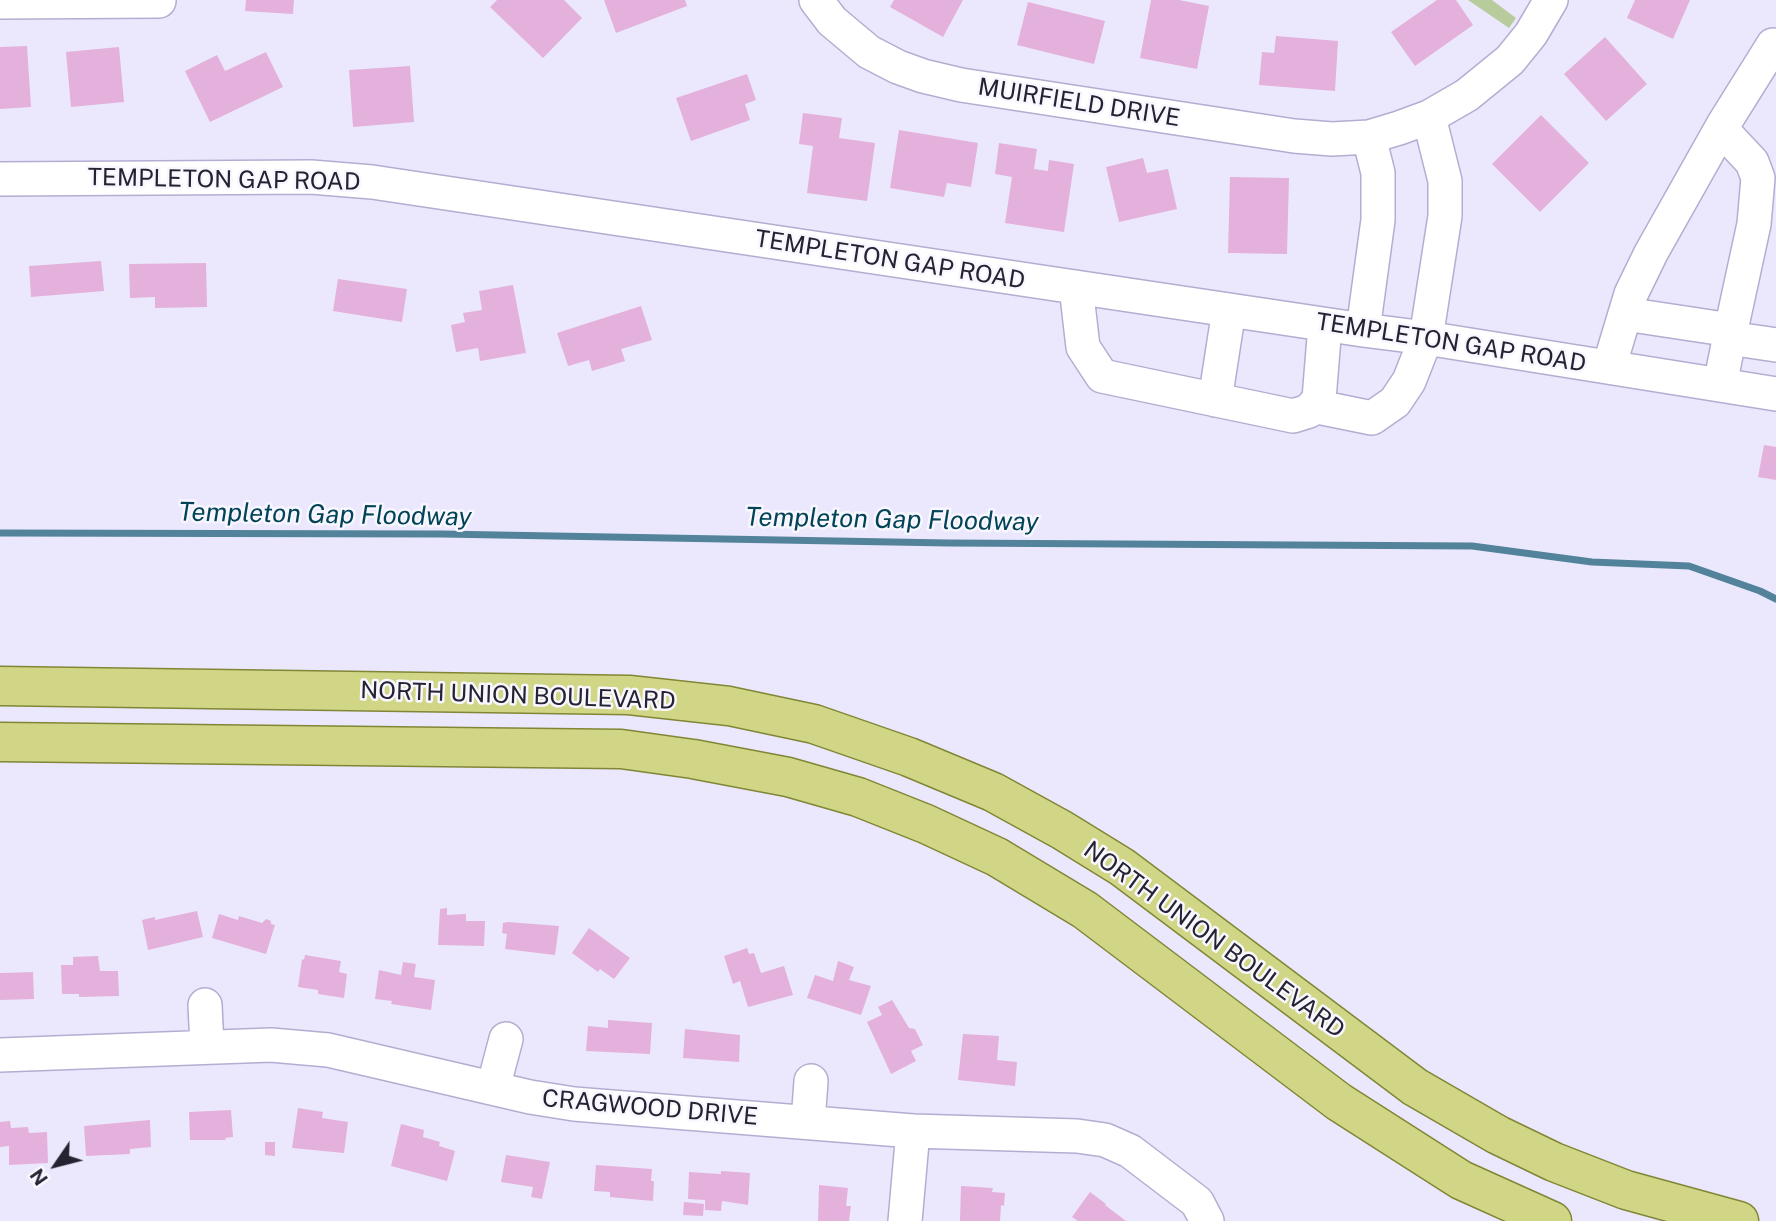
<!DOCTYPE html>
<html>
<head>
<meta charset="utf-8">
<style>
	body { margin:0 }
	#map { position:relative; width:1776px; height:1221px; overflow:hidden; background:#ebe8fe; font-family:"Public Sans",sans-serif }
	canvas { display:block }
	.north { position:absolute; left:21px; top:1130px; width:70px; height:70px; -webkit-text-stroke:5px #f8f7ff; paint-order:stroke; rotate:235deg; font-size:19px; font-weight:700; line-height:28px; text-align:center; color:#252331 }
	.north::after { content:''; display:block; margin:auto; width:24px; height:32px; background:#252331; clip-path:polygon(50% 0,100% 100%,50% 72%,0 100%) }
</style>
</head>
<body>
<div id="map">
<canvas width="1776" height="1221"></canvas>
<div class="north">N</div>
</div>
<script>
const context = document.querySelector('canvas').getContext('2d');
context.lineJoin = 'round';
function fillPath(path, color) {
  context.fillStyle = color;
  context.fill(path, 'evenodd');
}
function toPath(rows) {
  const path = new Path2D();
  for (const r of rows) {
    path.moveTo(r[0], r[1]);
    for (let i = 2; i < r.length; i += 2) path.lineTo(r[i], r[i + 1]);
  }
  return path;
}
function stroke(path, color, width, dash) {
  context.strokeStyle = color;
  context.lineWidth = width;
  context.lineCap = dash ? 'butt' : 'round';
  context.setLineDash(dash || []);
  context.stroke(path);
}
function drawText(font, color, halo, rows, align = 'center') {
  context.font = font + ' "Public Sans",sans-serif';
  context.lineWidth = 5;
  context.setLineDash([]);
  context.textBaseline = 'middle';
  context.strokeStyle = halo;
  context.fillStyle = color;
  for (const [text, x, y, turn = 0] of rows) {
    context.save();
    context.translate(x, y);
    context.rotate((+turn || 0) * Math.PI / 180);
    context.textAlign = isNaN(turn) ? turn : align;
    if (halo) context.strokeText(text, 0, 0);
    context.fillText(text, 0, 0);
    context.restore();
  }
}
fillPath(toPath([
	[1468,0,1492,0,1516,18,1509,28]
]), '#b7cb9d');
stroke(toPath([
	[0,533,442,534,948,543,1472,546,1592,562,1689,566,1760,591,1776,599]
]), '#53839a', 7);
fillPath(toPath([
	[246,0,294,0,293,14,245,11],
	[497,0,564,0,582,18,543,58,490,7],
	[604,0,685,0,687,6,616,33],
	[894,0,963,0,943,37,890,7],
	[1151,0,1179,0,1209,6,1197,69,1140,58],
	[1437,0,1456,0,1473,25,1415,66,1391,32],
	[1635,0,1690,0,1673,39,1627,18],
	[1028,2,1105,21,1094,64,1017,45],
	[1276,36,1338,41,1335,91,1259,85,1262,52,1274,53],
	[1605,37,1647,84,1606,121,1564,74],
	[27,46,31,107,0,109,0,47],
	[119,47,124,102,71,107,66,52],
	[266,52,283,87,210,122,185,71,217,55,225,71],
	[410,66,414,122,353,127,349,70],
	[747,74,756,100,745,104,750,120,691,141,676,98],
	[803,113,842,118,839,138,875,143,867,201,807,193,813,146,799,144],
	[1541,115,1589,163,1540,212,1492,164],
	[899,130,978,143,971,187,947,183,944,197,890,188],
	[999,143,1037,149,1034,169,1048,171,1049,160,1074,164,1064,232,1005,223,1012,177,995,174],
	[1143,158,1147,173,1168,169,1177,209,1119,222,1106,167],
	[1230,177,1289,178,1287,254,1228,253],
	[101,261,104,291,31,297,29,266],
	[206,263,207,307,155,308,155,297,130,298,129,264],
	[338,279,407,289,402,322,333,311],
	[513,285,526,353,480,361,478,348,456,352,451,325,465,322,463,313,482,310,479,291],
	[641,306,652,340,621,349,625,361,592,371,589,360,568,366,557,333],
	[1764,445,1776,447,1776,480,1758,477],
	[447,908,447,915,466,914,466,921,485,921,484,946,438,945,440,909],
	[197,911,203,937,148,950,142,920,155,917,155,920],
	[219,914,238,920,239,916,262,923,266,919,271,921,271,924,275,925,266,954,212,938],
	[508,922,559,926,555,955,505,949,507,934,502,933,503,923],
	[589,928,630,958,614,979,600,969,598,972,572,953],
	[747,948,749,954,754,953,761,973,784,966,793,995,748,1007,740,981,733,984,724,956],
	[305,955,341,961,339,972,347,974,344,998,318,994,318,990,298,987,302,959,304,960],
	[98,956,100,971,118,971,119,996,79,997,79,994,62,994,61,965,73,965,73,957],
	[838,961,854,967,849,980,871,986,861,1015,807,998,815,975,833,981],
	[403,962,416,964,414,977,435,980,431,1010,391,1004,392,1001,375,999,379,970,401,975],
	[33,972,34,999,0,1000,0,973],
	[892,1000,909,1028,915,1029,923,1045,911,1051,916,1061,891,1074,867,1022,882,1015,878,1007],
	[608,1020,652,1023,650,1054,586,1051,588,1026,608,1028],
	[685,1029,740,1035,739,1062,683,1058],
	[963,1034,999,1036,997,1060,1017,1062,1015,1086,958,1080],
	[298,1108,323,1112,322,1118,348,1122,344,1153,292,1148],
	[231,1110,233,1137,225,1138,226,1140,190,1140,189,1112],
	[150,1120,151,1147,130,1149,130,1154,86,1156,84,1126],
	[10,1121,11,1128,28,1127,29,1133,47,1132,48,1163,9,1165,9,1146,0,1147,0,1122],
	[401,1124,424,1130,423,1137,440,1142,439,1146,455,1151,447,1181,391,1166],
	[265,1142,275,1142,275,1156,265,1155],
	[506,1155,550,1162,542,1199,531,1197,533,1187,501,1182],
	[596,1165,652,1169,651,1181,654,1181,653,1201,610,1197,610,1192,594,1191],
	[721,1171,750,1173,748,1205,722,1201,721,1211,705,1210,705,1200,688,1199,689,1172,721,1174],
	[819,1185,848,1188,846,1206,851,1206,849,1221,818,1221],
	[961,1186,993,1188,992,1192,1005,1193,1004,1206,1001,1205,1000,1221,960,1221],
	[1090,1192,1106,1204,1105,1205,1126,1221,1078,1221,1072,1217],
	[684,1202,704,1204,703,1216,683,1215]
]), '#e3b1db');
const minor = toPath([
	[816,0,832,21,869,52,898,67,923,76,961,85,1294,136,1332,139,1369,137,1399,128,1429,117,1467,95,1510,60,1531,34,1551,0],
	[0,2,159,1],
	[0,179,311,177,372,182,1363,330,1426,338,1776,394],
	[1076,287,1083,347,1102,376,1293,416,1309,411,1319,399,1325,325],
	[1625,314,1731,330,1754,224,1758,178,1752,162,1721,129],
	[1363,330,1378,220,1378,173,1369,137],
	[1729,338,1776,345],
	[1609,367,1631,294,1651,253,1723,125,1773,45],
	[1720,385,1731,330],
	[1215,400,1229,310],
	[1313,406,1372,418,1395,402,1409,381,1426,338,1445,216,1445,181,1429,117],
	[205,1005,207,1046],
	[0,1055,271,1045,328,1050,530,1097,574,1104,913,1131,1077,1136,1105,1140,1130,1151,1197,1202,1207,1221],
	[493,1088,506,1039],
	[808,1122,811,1081],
	[905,1221,913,1131]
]);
const major = toPath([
	[0,686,629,695,729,706,814,724,909,757,993,792,1062,830,1122,867,1415,1087,1498,1135,1554,1162,1626,1190,1739,1221],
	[0,742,621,749,693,759,788,777,858,797,926,824,997,857,1085,910,1339,1102,1461,1180,1552,1221]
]);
stroke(minor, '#b2aed1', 36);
stroke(major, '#818635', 41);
stroke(minor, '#fff', 33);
stroke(major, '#d1d687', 38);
drawText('24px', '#252331', '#f8f7ff', [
	["MUIRFIELD DRIVE",1079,103,9],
	["TEMPLETON GAP ROAD",224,180,1],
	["TEMPLETON GAP ROAD",890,260,9],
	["TEMPLETON GAP ROAD",1451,343,9],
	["NORTH UNION BOULEVARD",518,696,2],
	["NORTH UNION BOULEVARD",1214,940,36],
	["CRAGWOOD DRIVE",650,1108,5]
]);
drawText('italic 26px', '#034357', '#f8f7ff', [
	["Templeton Gap Floodway",325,515,1],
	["Templeton Gap Floodway",892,520,1]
]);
</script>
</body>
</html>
